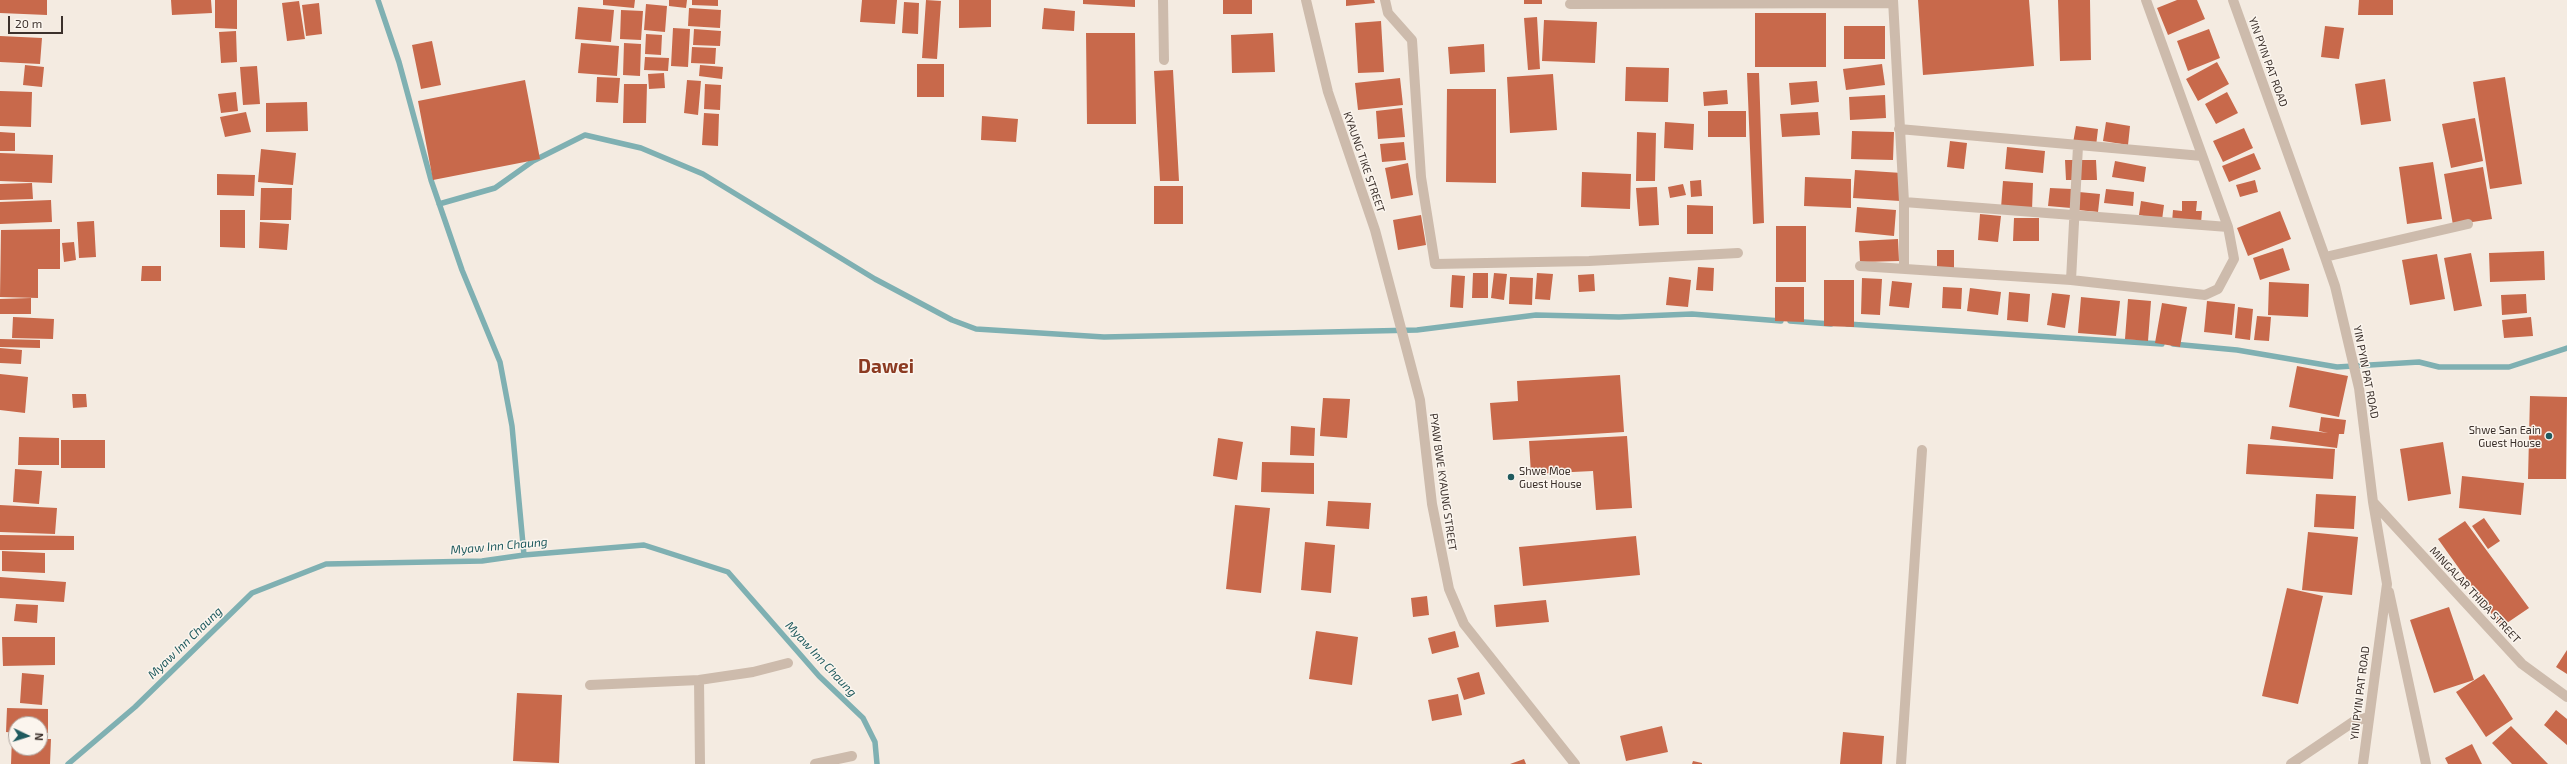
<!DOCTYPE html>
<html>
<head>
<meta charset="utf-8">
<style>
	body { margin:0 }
	#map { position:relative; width:2567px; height:764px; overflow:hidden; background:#f4ebe1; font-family:"Exo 2",sans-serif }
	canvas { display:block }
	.north { position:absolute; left:8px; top:716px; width:40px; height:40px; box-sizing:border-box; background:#fbf5ee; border:1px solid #aea6a0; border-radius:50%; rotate:94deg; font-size:11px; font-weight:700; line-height:16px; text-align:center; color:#3b302b }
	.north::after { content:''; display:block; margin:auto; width:14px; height:18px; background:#1f5a5e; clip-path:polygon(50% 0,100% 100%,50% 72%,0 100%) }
	.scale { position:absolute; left:8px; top:16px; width:55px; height:18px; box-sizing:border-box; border:2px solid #3b302b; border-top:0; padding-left:5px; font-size:12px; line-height:14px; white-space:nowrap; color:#3b302b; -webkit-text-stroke:3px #fbf5ee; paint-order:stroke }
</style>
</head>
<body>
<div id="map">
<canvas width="2567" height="764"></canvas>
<div class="north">N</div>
<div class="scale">20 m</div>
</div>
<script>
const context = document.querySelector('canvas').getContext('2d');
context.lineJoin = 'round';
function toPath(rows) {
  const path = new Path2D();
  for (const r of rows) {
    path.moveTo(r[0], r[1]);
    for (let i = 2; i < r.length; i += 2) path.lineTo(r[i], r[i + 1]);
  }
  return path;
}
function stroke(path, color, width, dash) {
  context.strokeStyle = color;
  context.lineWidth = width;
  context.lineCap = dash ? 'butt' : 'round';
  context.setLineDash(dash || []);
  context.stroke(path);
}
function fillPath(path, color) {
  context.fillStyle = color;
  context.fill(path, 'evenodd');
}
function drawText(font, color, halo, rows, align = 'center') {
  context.font = font + ' "Exo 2",sans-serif';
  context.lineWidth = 3;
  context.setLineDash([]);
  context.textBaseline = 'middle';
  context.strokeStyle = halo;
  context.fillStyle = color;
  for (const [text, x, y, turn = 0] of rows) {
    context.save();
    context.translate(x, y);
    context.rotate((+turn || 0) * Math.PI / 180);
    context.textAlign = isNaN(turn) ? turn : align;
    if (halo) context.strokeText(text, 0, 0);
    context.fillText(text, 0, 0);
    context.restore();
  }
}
stroke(toPath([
	[378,0,399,62,431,180,462,270,500,362,512,426,524,555],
	[439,204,495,188,533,161,585,135,641,148,703,174,875,279,952,320,976,329,1104,337,1417,330,1536,315,1619,317,1692,314,1781,321],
	[1790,321,1831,324],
	[1847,324,2162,344],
	[2173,344,2237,350,2337,367,2419,362,2439,367,2509,367,2567,348],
	[68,764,135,707,252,593,326,564,482,561,524,555,644,545,728,572,819,676,863,718,875,742,877,764]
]), '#7fb0b2', 5.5);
fillPath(toPath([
	[0,0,47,0,47,15,0,13],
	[171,0,211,0,212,13,172,15],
	[215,0,237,0,237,29,215,28],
	[603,0,635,0,634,8,603,5],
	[669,0,687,0,686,8,669,6],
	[692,0,718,0,718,6,692,5],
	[862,0,897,0,895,24,860,22],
	[926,0,941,1,937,59,922,58],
	[959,0,991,0,991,27,959,28],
	[1083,0,1135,0,1135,7,1083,4],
	[1223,0,1252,0,1252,14,1223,14],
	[1346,0,1374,0,1375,3,1346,6],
	[1524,0,1542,0,1542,4,1524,4],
	[1918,0,2029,0,2034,66,1923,75],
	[2058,0,2090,0,2091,60,2060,61],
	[2177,0,2197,0,2205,19,2168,35,2157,8],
	[2359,0,2393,0,2393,15,2358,15],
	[299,1,305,39,287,41,282,3],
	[904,2,919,3,918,34,902,33],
	[319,3,322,34,306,36,302,5],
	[646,4,667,6,665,32,644,30],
	[578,7,614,10,611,42,575,39],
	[689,8,721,10,720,28,688,26],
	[1044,8,1075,11,1074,31,1042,29],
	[621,10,643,11,641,40,620,39],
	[1755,13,1826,13,1826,67,1755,67],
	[1537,17,1540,69,1528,70,1524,18],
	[1544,20,1597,22,1595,63,1542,61],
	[1381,21,1384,72,1358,73,1355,23],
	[1844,26,1885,26,1885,59,1844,59],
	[2325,26,2344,28,2339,59,2321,57],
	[673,28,690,29,688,67,671,66],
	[694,29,721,31,720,46,693,45],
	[2209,29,2220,58,2188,71,2177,41],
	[236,31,237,62,221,63,219,32],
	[1086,33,1135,33,1136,124,1087,124],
	[1273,33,1275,72,1232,73,1231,35],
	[646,34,662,35,661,55,645,54],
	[0,36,42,38,40,64,0,62],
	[432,41,441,85,421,89,412,45],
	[581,43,619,46,617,76,578,73],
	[624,43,641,44,640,76,623,75],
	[1484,44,1485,72,1450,74,1448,47],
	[692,47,716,48,715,64,691,63],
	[645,57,669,58,668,71,644,70],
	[2217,62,2229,84,2198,101,2186,79],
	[917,64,944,64,944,97,917,97],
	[1882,64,1885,85,1846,90,1843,69],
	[25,65,44,67,42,87,23,85],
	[700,65,723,67,722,79,699,76],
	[257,66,260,104,243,105,240,67],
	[1626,67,1669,68,1668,102,1625,101],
	[1173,70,1179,181,1160,181,1154,71],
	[664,73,665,88,649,89,648,74],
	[1747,73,1759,73,1764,223,1753,224],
	[1553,74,1557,130,1510,133,1507,77],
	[597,77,620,78,618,103,596,102],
	[2505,77,2522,184,2490,189,2473,82],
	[1400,78,1403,105,1358,110,1355,83],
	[2385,79,2391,121,2361,125,2355,84],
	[525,80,540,159,433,180,418,101],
	[687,80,701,81,698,115,684,113],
	[1817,81,1819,102,1791,105,1789,83],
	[624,84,647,84,646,123,623,123],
	[705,84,721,85,720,110,704,109],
	[1447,89,1496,89,1496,183,1446,182],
	[1727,90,1728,104,1704,106,1703,92],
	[0,91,32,92,31,127,0,126],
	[236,92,238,111,221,113,218,94],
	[2227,92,2238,113,2216,124,2205,104],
	[1885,95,1886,118,1850,120,1849,97],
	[307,102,308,131,266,132,266,103],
	[1402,108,1405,137,1378,139,1376,111],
	[1708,111,1746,111,1746,137,1708,137],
	[246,112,251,132,225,137,220,117],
	[1818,112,1820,135,1782,137,1780,114],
	[704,113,719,114,718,146,702,145],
	[982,116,1018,119,1016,142,981,140],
	[2475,118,2483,161,2451,168,2442,124],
	[1665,122,1694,124,1693,150,1664,148],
	[2106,122,2130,126,2128,145,2103,141],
	[2076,126,2098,129,2096,146,2073,143],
	[2244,128,2253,148,2223,162,2213,141],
	[1852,131,1894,132,1893,160,1851,159],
	[0,132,15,133,15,151,0,151],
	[1637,132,1656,133,1655,181,1636,181],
	[1950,141,1967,143,1964,169,1947,167],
	[1404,142,1406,160,1382,162,1380,144],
	[2007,147,2045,151,2043,173,2005,169],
	[261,149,296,153,293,185,258,182],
	[0,153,53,155,52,183,0,181],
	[2254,153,2261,169,2229,182,2222,166],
	[2065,160,2096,160,2097,180,2066,180],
	[2115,161,2146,167,2144,182,2112,177],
	[2433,162,2442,219,2407,224,2399,167],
	[1408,163,1413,195,1391,199,1385,168],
	[2483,167,2492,219,2453,225,2444,174],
	[1855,170,1902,173,1900,201,1853,198],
	[1582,172,1631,174,1630,209,1581,207],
	[217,174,255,175,254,196,217,195],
	[1805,177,1851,179,1851,208,1804,206],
	[1701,180,1702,196,1691,197,1690,181],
	[2255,180,2258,192,2240,197,2236,185],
	[2003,181,2033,183,2032,210,2001,208],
	[32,183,33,199,0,200,0,184],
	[1683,184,1686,195,1670,198,1668,187],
	[1154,186,1183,186,1183,224,1154,224],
	[1657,187,1659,225,1639,226,1636,188],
	[261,188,292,188,291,220,260,220],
	[2050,188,2072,189,2071,208,2048,206],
	[2106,189,2134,192,2133,206,2104,203],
	[2079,192,2100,194,2098,212,2078,210],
	[51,200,52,222,0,224,0,202],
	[2141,201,2164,205,2162,220,2139,215],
	[2182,201,2197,201,2196,211,2202,211,2201,223,2172,222,2173,210,2182,211],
	[1687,205,1713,206,1713,234,1687,234],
	[1857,207,1896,210,1894,236,1855,232],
	[220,210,245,210,245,248,220,247],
	[2280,211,2291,239,2248,256,2237,228],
	[1980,214,2001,216,1998,242,1978,240],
	[1421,215,1426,245,1398,250,1393,220],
	[2014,218,2039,218,2039,241,2013,241],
	[94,221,96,257,79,258,77,222],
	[260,222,289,224,287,250,259,248],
	[1776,226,1806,226,1806,282,1776,282],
	[60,229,60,269,38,269,38,298,0,297,1,230],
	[1898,239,1899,261,1860,262,1859,241],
	[74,242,76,260,64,262,62,243],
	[2283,248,2290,270,2260,280,2253,258],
	[1937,250,1954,250,1954,269,1937,268],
	[2544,251,2545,280,2490,282,2489,253],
	[2471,253,2482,306,2454,311,2444,258],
	[2437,254,2445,299,2410,305,2402,260],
	[142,266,161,266,161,281,141,281],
	[1698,267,1714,268,1713,291,1696,290],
	[1473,273,1488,273,1488,298,1472,298],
	[1494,273,1507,274,1504,300,1491,298],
	[1537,273,1553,274,1550,300,1535,299],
	[1594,274,1595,291,1579,292,1578,275],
	[1452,275,1465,276,1463,308,1450,307],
	[1510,277,1533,278,1532,305,1509,304],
	[1669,277,1691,280,1688,307,1666,305],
	[1862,278,1882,279,1880,315,1861,314],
	[1824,280,1854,280,1854,327,1824,326],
	[1892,281,1912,283,1909,308,1889,306],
	[2269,282,2309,284,2308,317,2268,315],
	[1775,287,1804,287,1804,322,1775,321],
	[1943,287,1962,288,1961,309,1942,308],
	[1970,288,2001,292,1998,315,1967,311],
	[2009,292,2030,294,2028,322,2007,320],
	[2052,293,2070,295,2065,328,2047,325],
	[2526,294,2527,313,2502,315,2501,295],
	[2081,297,2120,301,2116,336,2078,333],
	[31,298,31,314,0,314,0,299],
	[2128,299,2151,301,2148,341,2125,339],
	[2207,301,2235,304,2232,335,2204,332],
	[2162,303,2187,307,2180,347,2155,343],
	[2238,307,2253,309,2250,340,2235,338],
	[2257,316,2271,317,2269,341,2254,340],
	[13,317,54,319,53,339,12,338],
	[2531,317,2533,336,2504,338,2502,320],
	[0,339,40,340,40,348,0,347],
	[0,348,22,350,21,364,0,363],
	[2297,366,2348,376,2339,417,2289,407],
	[0,374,28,377,25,413,0,410],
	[1620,375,1624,432,1493,440,1490,403,1518,401,1517,381],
	[72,394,86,394,87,407,73,408],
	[2530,396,2567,397,2566,479,2528,479],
	[1323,398,1350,399,1347,438,1320,436],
	[2321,417,2346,420,2344,434,2339,434,2337,448,2270,439,2272,426,2328,433,2319,431],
	[1291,426,1315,428,1314,456,1290,455],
	[1627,436,1632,508,1596,510,1593,471,1531,474,1529,441],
	[19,437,59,438,59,465,18,465],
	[1218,438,1243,442,1237,480,1213,476],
	[61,440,105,440,105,468,61,468],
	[2443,442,2451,494,2408,501,2400,449],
	[2248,444,2335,449,2333,479,2246,474],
	[1262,462,1314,463,1314,494,1261,492],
	[15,469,42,471,39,504,13,502],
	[2462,476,2524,483,2521,515,2459,508],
	[2316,494,2356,496,2354,529,2314,527],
	[1328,501,1371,503,1369,529,1326,526],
	[0,505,57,508,55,534,0,532],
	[1235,505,1270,508,1261,593,1226,589],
	[2484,518,2500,541,2488,549,2472,526],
	[2465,521,2529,608,2501,627,2438,539],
	[2308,532,2358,537,2352,595,2302,590],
	[0,535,74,536,74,550,0,550],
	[1636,536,1640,575,1523,586,1519,547],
	[1305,542,1335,545,1331,593,1301,590],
	[2,551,45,553,45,573,2,571],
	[0,577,66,582,64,602,0,598],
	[2287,588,2323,596,2298,704,2262,696],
	[1427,596,1429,615,1413,617,1411,598],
	[1546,600,1549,622,1496,627,1494,605],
	[16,604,38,605,37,623,14,621],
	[2449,607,2474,680,2434,693,2410,620],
	[1316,631,1358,637,1352,685,1309,679],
	[1455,631,1459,647,1432,654,1428,638],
	[2,637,55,637,55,665,3,666],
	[2567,650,2567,674,2556,667],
	[1479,672,1485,694,1464,700,1457,678],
	[22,673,44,675,42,705,20,703],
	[2484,674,2513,719,2486,737,2456,692],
	[517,693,562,695,559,763,513,761],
	[1458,694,1462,715,1432,721,1428,700],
	[7,708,48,709,48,733,40,733,40,724,16,724,16,733,6,732],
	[2556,710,2567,719,2567,745,2544,725],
	[1662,726,1668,752,1626,761,1620,736],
	[2511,726,2548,764,2512,764,2492,743],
	[1843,732,1884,736,1882,764,1840,764],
	[12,738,16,738,16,748,40,748,40,739,51,739,50,764,11,764],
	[2472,744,2482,764,2448,764,2445,758],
	[1524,759,1526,764,1510,764],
	[1693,761,1702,763,1702,764,1692,764]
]), '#c8694b');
stroke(toPath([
	[1163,0,1164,60],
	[1306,0,1328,92,1375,230,1420,400,1432,504,1449,589,1464,624,1575,764],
	[1385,0,1388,13,1412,40,1421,177,1435,264,1589,261,1738,253],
	[1893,0,1904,202,1904,267],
	[2233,0,2325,257,2335,286,2359,388,2373,502,2387,584,2363,764],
	[1570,4,1893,3],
	[1899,129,2202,156],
	[1904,202,2228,227],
	[2325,257,2468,224],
	[1860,266,2071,280,2205,295,2218,289,2234,259,2228,227,2146,0],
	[2071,280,2078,146],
	[2373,502,2522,664,2567,697],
	[2389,592,2426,764],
	[699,680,700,764],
	[590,685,699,680,753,672,788,663],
	[815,764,852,756],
	[1901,764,1922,450],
	[2291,764,2353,722,2368,717]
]), '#cdbbac', 10);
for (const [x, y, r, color] of [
	[2549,436,4,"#1f5a5e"],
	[1511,477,4,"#1f5a5e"]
]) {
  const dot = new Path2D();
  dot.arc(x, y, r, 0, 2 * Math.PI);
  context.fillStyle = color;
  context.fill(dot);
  stroke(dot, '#fbf5ee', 1.5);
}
drawText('11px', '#3b302b', '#fbf5ee', [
	["YIN PYIN PAT ROAD",2268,62,70],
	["KYAUNG TIKE STREET",1364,162,71],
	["YIN PYIN PAT ROAD",2366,372,79],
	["PYAW BWE KYAUNG STREET",1443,482,82],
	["MINGALAR THIDA STREET",2475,595,47],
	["YIN PYIN PAT ROAD",2360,693,-83]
]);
drawText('11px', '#3b302b', '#fbf5ee', [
	["Shwe San Eain",2541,430],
	["Guest House",2541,443],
	["Shwe Moe",1519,471,"left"],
	["Guest House",1519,484,"left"]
], 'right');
drawText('italic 12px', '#1f5a5e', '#fbf5ee', [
	["Myaw Inn Chaung",499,546,-5],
	["Myaw Inn Chaung",185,643,-44],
	["Myaw Inn Chaung",821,659,47]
]);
drawText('bold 19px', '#8c3b22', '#fbf5ee', [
	["Dawei",886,367]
]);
</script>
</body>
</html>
